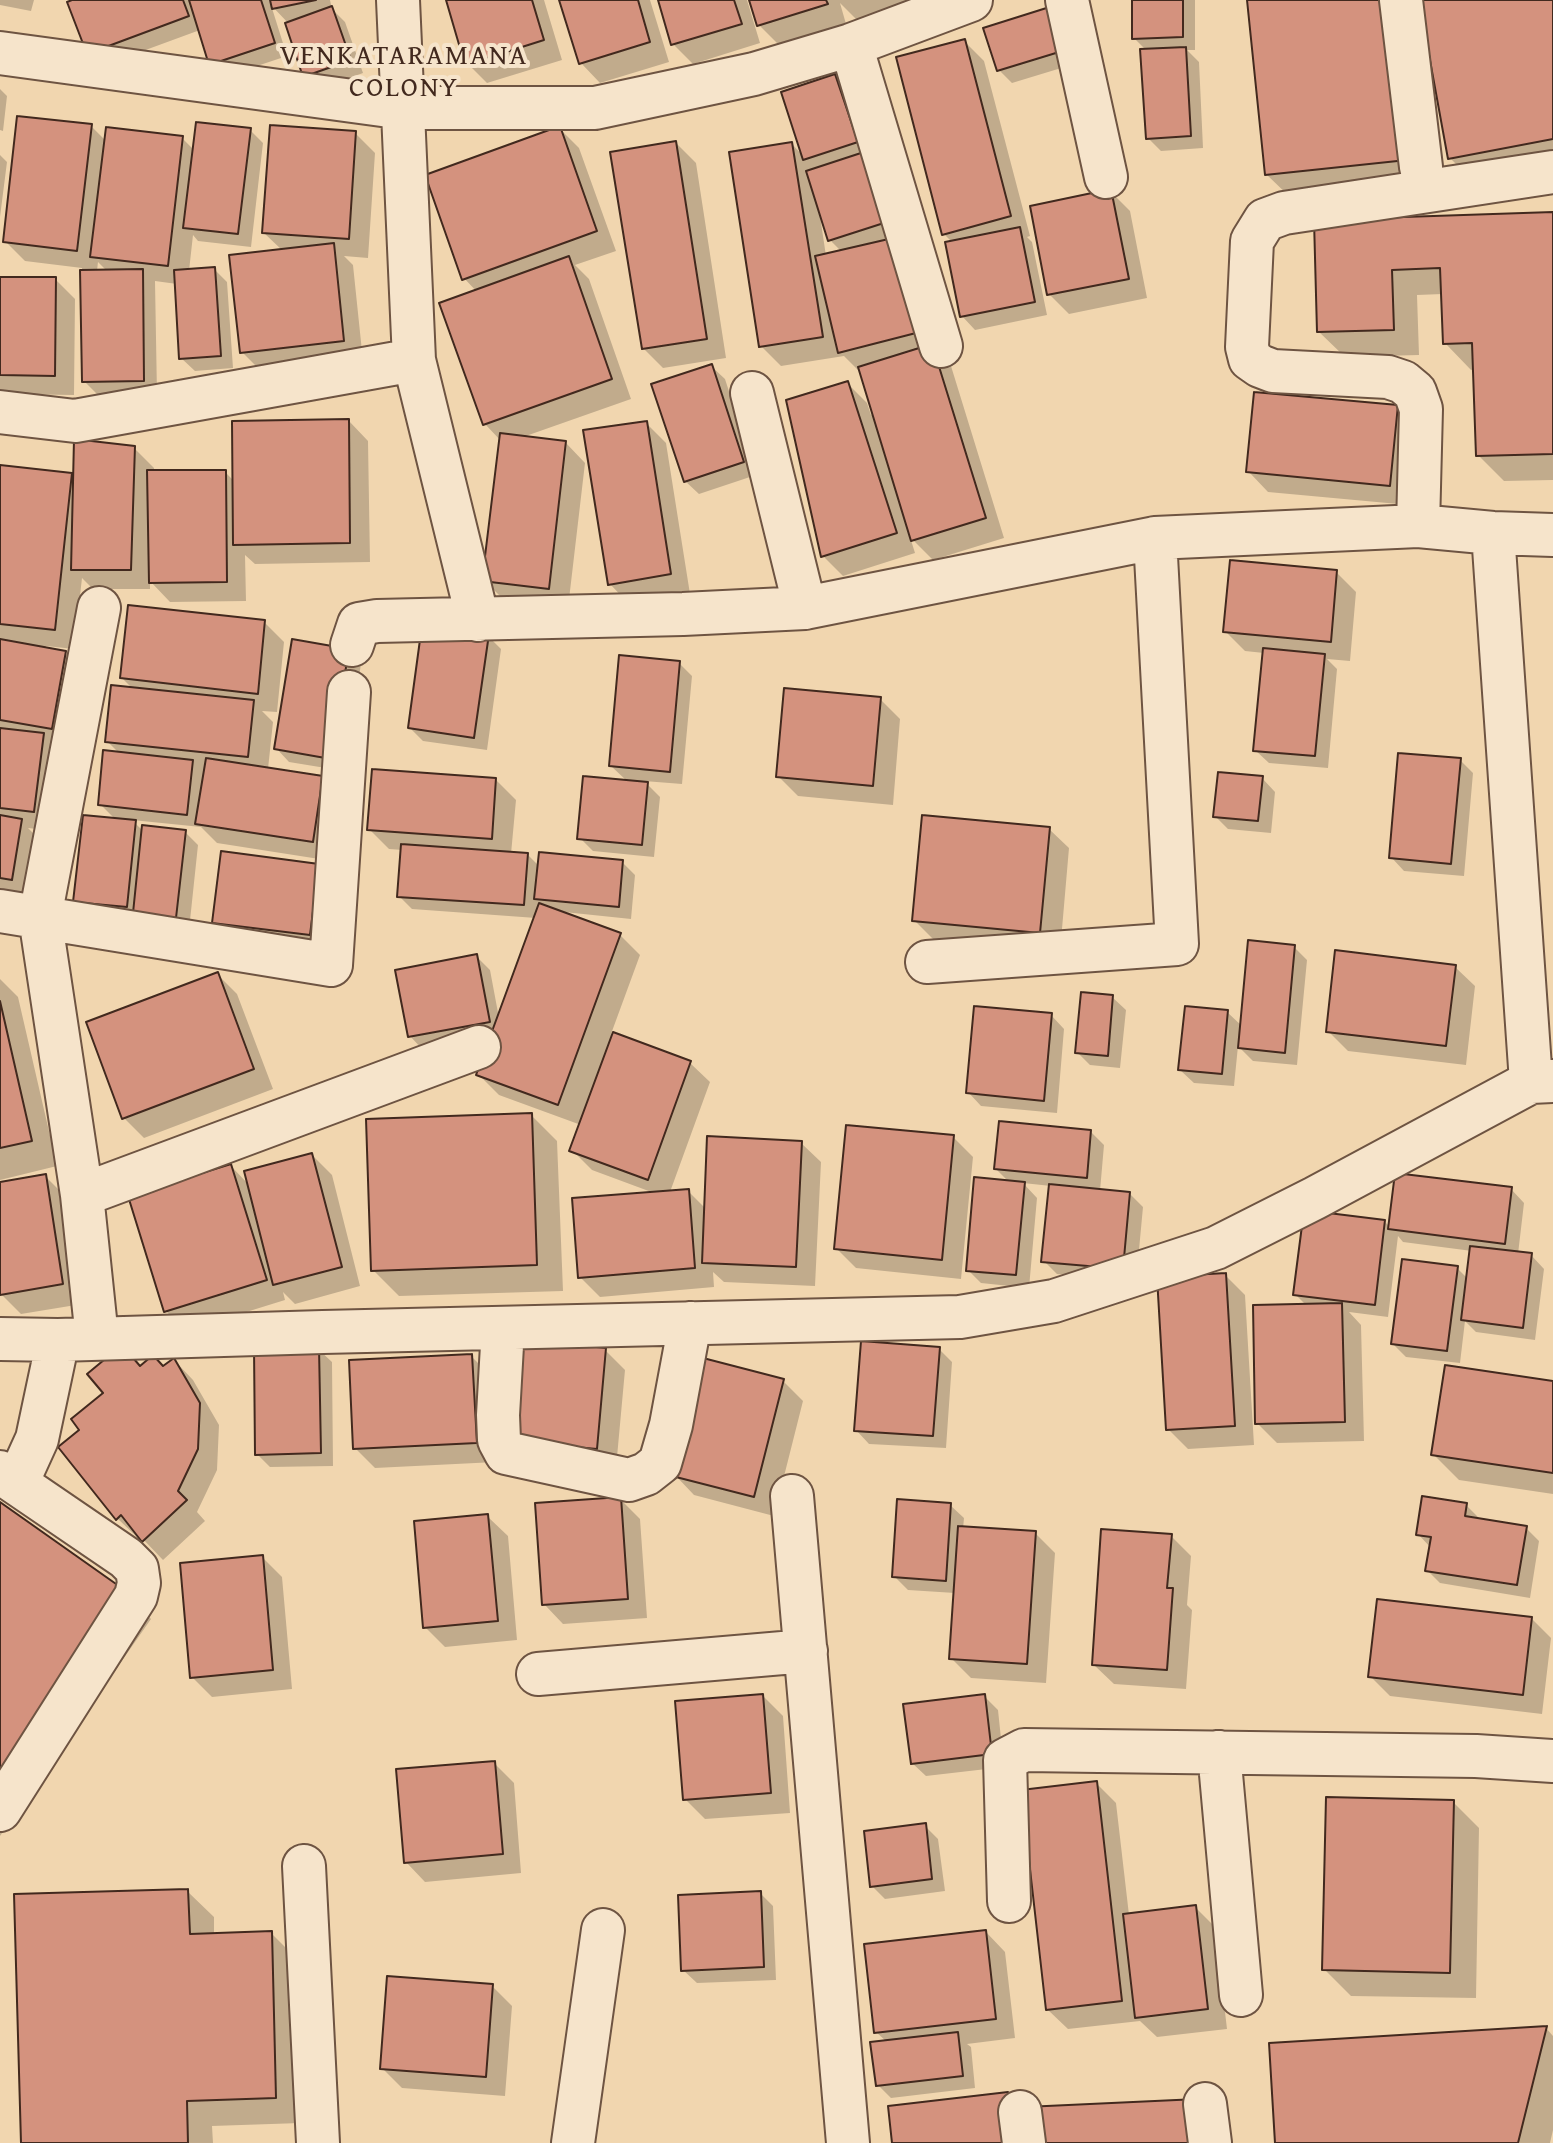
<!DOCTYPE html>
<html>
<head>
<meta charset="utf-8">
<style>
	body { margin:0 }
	canvas { display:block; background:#f1d6af }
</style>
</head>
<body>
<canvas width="1553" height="2143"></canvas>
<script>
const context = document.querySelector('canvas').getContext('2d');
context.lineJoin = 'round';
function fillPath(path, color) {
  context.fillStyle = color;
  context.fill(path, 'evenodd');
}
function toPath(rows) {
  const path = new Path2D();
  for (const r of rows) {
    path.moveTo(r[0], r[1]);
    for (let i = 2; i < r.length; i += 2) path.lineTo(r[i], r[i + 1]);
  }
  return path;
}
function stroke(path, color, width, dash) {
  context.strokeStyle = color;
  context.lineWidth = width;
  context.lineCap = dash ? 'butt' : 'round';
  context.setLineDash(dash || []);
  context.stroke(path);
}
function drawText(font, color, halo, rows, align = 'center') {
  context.font = font + ' "Gentium Book Plus",serif';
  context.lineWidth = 8;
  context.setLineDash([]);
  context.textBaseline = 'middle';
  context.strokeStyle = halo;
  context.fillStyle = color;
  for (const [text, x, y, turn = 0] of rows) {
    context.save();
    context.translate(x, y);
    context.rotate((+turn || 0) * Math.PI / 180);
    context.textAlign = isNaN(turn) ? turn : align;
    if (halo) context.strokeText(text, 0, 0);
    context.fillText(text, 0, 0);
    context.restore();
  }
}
fillPath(toPath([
	[0,0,34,0,31,11,0,5],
	[73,0,269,0,270,2,272,0,330,0,332,9,345,22,363,73,318,89,305,76,289,24,271,5,287,56,224,77,200,30,102,66],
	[448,0,544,0,562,60,487,83,467,63],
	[562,0,650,0,669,62,600,83,581,63],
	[660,0,747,0,760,43,693,64,673,44],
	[751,0,942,0,861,24,840,3,846,24,779,45,759,25],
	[1134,0,1195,0,1195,50,1187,50,1199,62,1203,148,1161,151,1148,138,1147,51,1134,38],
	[1249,0,1432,186,1293,200,1266,174],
	[1553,0,1553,170,1476,184,1450,158],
	[1056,8,1081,62,1012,83,999,70],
	[964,41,984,61,1030,236,1027,237,1032,242,1047,315,975,330,962,316,953,243,944,234],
	[835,76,848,89,933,348,951,366,1004,538,933,560,910,537,915,553,843,576,823,556,788,401,847,383,867,403,871,415,874,413,861,371,859,371,844,356,781,366,761,346,792,144,804,157],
	[822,215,830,240,842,252,826,256,820,216],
	[0,89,7,96,3,131,0,130],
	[91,126,106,141,182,138,194,150,250,130,263,143,251,247,198,241,193,235,189,271,214,269,227,282,233,368,195,371,181,358,177,284,155,281,157,394,97,394,84,381,82,268,25,261,5,241],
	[98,262,107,271,97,271],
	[560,129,579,148,616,251,575,265,589,279,631,399,523,437,566,443,585,463,568,608,504,600,484,580,501,441,485,424,477,292,464,278],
	[355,133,375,153,368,258,344,256,353,265,363,361,262,372,242,352,283,251,264,233],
	[676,143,696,163,726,358,663,368,643,348],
	[0,155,7,162,0,217],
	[1110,191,1130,211,1147,298,1069,314,1049,294],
	[1553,214,1553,480,1504,481,1478,455,1475,369,1471,370,1445,343,1443,294,1417,295,1419,355,1345,357,1318,331,1316,222],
	[0,279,55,279,75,299,74,395,0,394],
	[711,366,725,379,756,475,699,494,685,481],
	[1397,407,1417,427,1409,505,1268,492,1249,472],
	[349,421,368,441,370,562,255,564,245,555,246,601,170,602,150,581,150,589,93,589,82,578,74,649,46,646,45,649,65,653,85,672,54,831,28,828,34,834,25,893,0,889,0,467,71,475,75,479,134,448,154,468,154,472,225,472,234,481],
	[646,423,666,443,690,594,629,604,610,584],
	[1336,572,1356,592,1350,661,1327,659,1337,669,1328,768,1269,763,1255,750,1264,653,1245,651,1225,631],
	[264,622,284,642,277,712,262,711,273,722,268,769,323,778,332,861,217,843,201,827,132,820,143,831,185,832,198,845,189,930,88,914,75,901,116,820,100,804,120,754,107,741,134,690,122,678],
	[488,636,501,649,487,750,423,741,410,728],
	[348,651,361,664,344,771,289,762,276,748],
	[679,663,692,676,682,784,644,781,660,797,654,857,593,851,580,838,628,782,611,766],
	[880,699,900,719,893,805,798,796,778,776],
	[1460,760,1473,773,1464,876,1404,871,1391,857],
	[1262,778,1275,792,1271,833,1228,829,1215,816],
	[496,780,516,800,511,854,528,855,540,867,622,862,635,875,631,919,564,912,620,935,640,955,611,1034,690,1063,710,1082,670,1192,688,1191,706,1209,801,1143,821,1162,815,1286,724,1282,713,1272,714,1287,600,1297,580,1277,654,1193,592,1170,572,1150,581,1125,499,1095,479,1075,493,1036,423,1050,410,1036,476,956,490,970,499,1018,536,918,412,909,399,896,403,850,389,849,369,829],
	[1049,829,1069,848,1060,952,934,940,914,920],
	[318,866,322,947,227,935,214,922],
	[1294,947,1307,960,1297,1065,1253,1061,1238,1046,1234,1086,1194,1083,1180,1070,1227,1012,1242,1026],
	[1455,967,1475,986,1466,1065,1348,1051,1328,1031],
	[218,975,237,994,273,1089,144,1138,124,1118],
	[0,979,18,997,57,1166,0,1180],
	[1112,997,1126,1010,1120,1068,1090,1065,1077,1052],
	[1051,1015,1064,1029,1057,1113,981,1106,968,1092],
	[531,1115,557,1141,563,1291,399,1296,373,1270],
	[1091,1132,1104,1145,1100,1191,1130,1194,1143,1207,1136,1282,1057,1274,1044,1261,1051,1186,1023,1183,1037,1198,1029,1288,981,1283,968,1270,1010,1183,996,1169],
	[953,1137,973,1157,961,1279,856,1268,836,1248],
	[312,1155,332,1175,360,1286,295,1304,283,1292,285,1300,185,1331,166,1311,231,1166,249,1185],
	[46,1177,66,1197,82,1304,21,1314,1,1294,0,1184],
	[1511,1189,1524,1203,1518,1254,1531,1255,1544,1269,1535,1340,1476,1332,1465,1321,1460,1363,1406,1357,1393,1344,1457,1268,1468,1279,1472,1251,1403,1242,1398,1236,1388,1317,1349,1312,1361,1325,1364,1441,1277,1443,1257,1423,1307,1306,1295,1294,1385,1222,1390,1227],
	[1225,1275,1245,1295,1254,1445,1188,1449,1168,1429],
	[122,1348,142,1367,164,1368,174,1360,193,1380,219,1425,217,1470,197,1512,205,1521,163,1560,140,1536,138,1538,118,1519,60,1448,82,1430,106,1394],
	[318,1349,332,1362,333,1466,270,1467,257,1454],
	[939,1349,952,1362,946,1448,869,1444,856,1430],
	[605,1350,625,1370,616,1468,531,1460],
	[471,1356,491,1376,496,1462,375,1468,355,1448],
	[783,1381,803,1401,774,1516,694,1495,675,1475],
	[1553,1383,1553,1494,1459,1480,1433,1454],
	[620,1499,640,1519,647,1618,563,1624,544,1604],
	[0,1505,125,1593,151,1619,0,1836],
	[950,1505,964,1518,963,1529,1035,1533,1055,1553,1046,1683,971,1678,951,1658,955,1593,908,1590,894,1576],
	[1466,1505,1479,1518,1526,1528,1539,1541,1530,1598,1440,1583,1427,1570,1431,1548,1418,1534],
	[488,1517,508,1536,517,1640,445,1647,425,1627],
	[1171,1536,1191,1556,1187,1605,1192,1610,1186,1689,1114,1684,1094,1665],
	[262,1557,282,1577,292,1689,212,1697,192,1677],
	[1531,1618,1551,1638,1542,1714,1390,1696,1370,1676],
	[763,1696,783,1716,790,1813,705,1819,685,1799],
	[984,1696,998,1710,1004,1767,926,1776,912,1763],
	[494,1763,514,1783,521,1873,425,1882,406,1862],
	[1096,1783,1116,1803,1129,1915,1195,1907,1215,1927,1227,2029,1157,2037,1140,2021,1068,2029,1048,2010],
	[1453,1802,1479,1828,1476,1998,1351,1996,1324,1969],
	[925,1826,938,1839,945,1891,885,1899,872,1886],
	[187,1891,214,1917,214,1935,271,1933,297,1959,301,2123,212,2126,213,2143,23,2143],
	[760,1893,773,1906,776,1980,697,1983,683,1970],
	[986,1932,1005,1952,1015,2038,967,2044,971,2047,975,2088,891,2098,878,2085,887,2042,876,2032],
	[492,1986,512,2006,505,2096,402,2088,382,2068],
	[1546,2028,1553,2036,1553,2130,1550,2143,1277,2143]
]), '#0003');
const building = toPath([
	[72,0,183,0,189,16,87,54,67,2,72,0],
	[189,0,261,0,275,43,209,65,189,0],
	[270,0,316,0,272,9,270,0],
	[446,0,532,0,544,40,465,65,446,0],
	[559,0,638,0,650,42,579,64,559,0],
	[658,0,734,0,742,24,671,45,658,0],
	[749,0,826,0,828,4,757,26,749,0],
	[1132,0,1183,0,1183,37,1132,39,1132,0],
	[1247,0,1391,0,1407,160,1265,175,1247,0],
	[1419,0,1553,0,1553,139,1448,159,1419,0],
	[1056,5,1069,49,997,71,983,28,1056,5],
	[332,6,351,60,303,77,285,23,332,6],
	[965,39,1011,216,942,235,896,57,965,39],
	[1186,47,1191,136,1146,139,1140,49,1186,47],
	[835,74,858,142,803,160,781,92,835,74],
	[17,116,92,124,77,251,3,242,17,116],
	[196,122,251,128,238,234,183,228,196,122],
	[270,125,356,131,349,239,262,233,270,125],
	[560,126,597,231,462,280,425,175,560,126],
	[106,127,183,136,168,266,90,257,106,127],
	[676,141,707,339,642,349,610,152,676,141],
	[792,142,823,337,759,347,729,152,792,142],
	[864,152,887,222,828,241,806,171,864,152],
	[1111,189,1129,279,1047,295,1030,206,1111,189],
	[1553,212,1553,454,1476,456,1472,343,1443,344,1440,268,1392,270,1394,330,1317,332,1314,220,1553,212],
	[1020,227,1035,302,960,317,945,242,1020,227],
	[893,238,916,333,838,353,815,256,893,238],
	[334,243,344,341,240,353,229,255,334,243],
	[569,256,612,379,483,425,439,303,569,256],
	[215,267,221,356,179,359,174,270,215,267],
	[143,269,144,381,82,382,80,270,143,269],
	[0,277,56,277,55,376,0,375,0,277],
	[932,344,986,518,911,541,858,367,932,344],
	[712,364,744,462,684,482,651,384,712,364],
	[848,381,897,533,821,557,786,400,848,381],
	[1254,392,1398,405,1390,486,1246,472,1254,392],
	[349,419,350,543,233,545,232,421,349,419],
	[647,421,671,574,608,585,583,430,647,421],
	[500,433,566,441,549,589,482,581,500,433],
	[74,439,135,446,131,570,71,570,74,439],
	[0,465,72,473,55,630,0,624,0,465],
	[147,470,226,470,227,582,149,583,147,470],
	[1230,560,1337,570,1331,642,1223,632,1230,560],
	[128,605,265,620,258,694,120,678,128,605],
	[422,625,489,634,474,738,408,728,422,625],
	[0,639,66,651,52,729,0,720,0,639],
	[292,639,349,649,331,759,274,749,292,639],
	[1263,648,1325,654,1315,756,1253,751,1263,648],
	[619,655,680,661,670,772,609,766,619,655],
	[111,685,254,700,248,757,105,742,111,685],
	[784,688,881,697,873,786,776,777,784,688],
	[0,728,44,733,34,812,0,808,0,728],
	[103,750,193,760,187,815,98,805,103,750],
	[1398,753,1461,758,1451,864,1389,858,1398,753],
	[206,758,323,776,313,842,195,824,206,758],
	[372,769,496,778,492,839,367,830,372,769],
	[1218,772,1263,776,1258,821,1213,817,1218,772],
	[583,776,648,782,642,845,577,839,583,776],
	[0,815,22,819,12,880,0,878,0,815],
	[83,815,136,820,127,907,73,902,83,815],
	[922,815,1050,827,1040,933,912,921,922,815],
	[142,825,186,830,176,918,133,913,142,825],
	[401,844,528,853,524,905,397,897,401,844],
	[221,851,319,864,310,935,212,923,221,851],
	[539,852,623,860,619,907,534,899,539,852],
	[539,903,621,933,558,1105,476,1075,539,903],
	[1248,940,1295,945,1285,1053,1238,1048,1248,940],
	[1335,950,1456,965,1446,1046,1326,1032,1335,950],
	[477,954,490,1022,408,1037,395,970,477,954],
	[218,972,254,1069,122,1119,86,1022,218,972],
	[1081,992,1113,995,1108,1056,1075,1053,1081,992],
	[0,1001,32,1141,0,1148,0,1001],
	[974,1006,1052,1013,1044,1101,966,1093,974,1006],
	[1185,1006,1228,1010,1222,1074,1178,1070,1185,1006],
	[613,1032,691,1061,648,1180,569,1151,613,1032],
	[532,1113,537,1265,371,1271,366,1119,532,1113],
	[999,1121,1091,1130,1087,1178,994,1169,999,1121],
	[846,1125,954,1135,942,1260,834,1249,846,1125],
	[707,1136,802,1141,796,1267,702,1263,707,1136],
	[312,1153,342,1267,273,1285,244,1171,312,1153],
	[231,1164,267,1280,164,1312,128,1196,231,1164],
	[1395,1173,1512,1187,1505,1244,1388,1229,1395,1173],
	[46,1174,63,1284,0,1295,0,1182,46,1174],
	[974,1177,1025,1182,1016,1275,966,1271,974,1177],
	[1049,1184,1130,1192,1123,1269,1041,1262,1049,1184],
	[689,1189,695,1268,578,1278,572,1198,689,1189],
	[1304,1210,1385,1220,1375,1305,1293,1295,1304,1210],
	[1470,1246,1532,1253,1523,1328,1461,1320,1470,1246],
	[1402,1259,1458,1266,1447,1351,1391,1344,1402,1259],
	[1226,1273,1235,1426,1166,1430,1157,1277,1226,1273],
	[1342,1303,1345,1422,1255,1424,1253,1305,1342,1303],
	[518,1339,606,1348,597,1449,509,1441,518,1339],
	[861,1341,940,1347,933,1436,854,1431,861,1341],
	[122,1345,140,1366,153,1355,163,1366,174,1358,200,1403,198,1449,178,1491,187,1500,142,1542,121,1515,116,1520,58,1447,79,1430,71,1419,103,1393,87,1374,122,1345],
	[254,1347,319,1347,321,1453,255,1455,254,1347],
	[472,1354,477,1443,353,1449,349,1360,472,1354],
	[703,1358,784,1379,754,1497,672,1476,703,1358],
	[1445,1365,1553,1381,1553,1473,1431,1455,1445,1365],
	[1422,1496,1467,1503,1465,1516,1527,1526,1517,1585,1425,1571,1431,1537,1416,1535,1422,1496],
	[621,1497,628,1599,542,1605,535,1503,621,1497],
	[897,1499,951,1503,946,1581,892,1577,897,1499],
	[0,1502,126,1591,0,1773,0,1502],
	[488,1514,498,1621,423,1628,414,1521,488,1514],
	[958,1526,1036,1531,1027,1664,949,1659,958,1526],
	[1101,1529,1172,1534,1167,1588,1173,1588,1167,1670,1092,1665,1101,1529],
	[263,1555,273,1670,190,1678,180,1563,263,1555],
	[1377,1599,1532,1617,1523,1695,1368,1677,1377,1599],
	[763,1694,771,1793,683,1800,675,1701,763,1694],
	[985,1694,992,1754,911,1764,903,1704,985,1694],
	[495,1761,503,1854,404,1863,396,1769,495,1761],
	[1097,1781,1122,2001,1046,2010,1021,1790,1097,1781],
	[1326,1797,1454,1800,1450,1973,1322,1970,1326,1797],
	[926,1823,932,1879,870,1887,864,1831,926,1823],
	[188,1889,190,1934,272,1931,276,2098,187,2101,188,2143,21,2143,14,1894,188,1889],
	[761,1891,764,1967,681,1971,678,1895,761,1891],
	[1196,1905,1208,2009,1135,2018,1123,1914,1196,1905],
	[986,1930,996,2019,874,2033,864,1944,986,1930],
	[387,1976,493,1984,486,2077,380,2069,387,1976],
	[1547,2026,1518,2143,1275,2143,1269,2043,1547,2026],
	[958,2032,963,2076,876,2086,870,2042,958,2032],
	[1008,2092,1014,2143,892,2143,888,2106,1008,2092],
	[1198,2099,1203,2143,1029,2143,1025,2107,1198,2099]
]);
fillPath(building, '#d4927e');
stroke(building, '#42291e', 2);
const minor = toPath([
	[398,0,414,360,478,620],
	[1067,0,1106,177],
	[1401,0,1421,167],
	[851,45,941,346],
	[0,53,404,108,595,108,754,74,851,45,971,0],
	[752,393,805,608],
	[0,412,75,421,414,360],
	[1418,526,1421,409,1415,392,1403,382,1388,377,1273,371,1260,366,1250,359,1247,347,1252,241,1265,220,1284,213,1553,172],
	[1493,533,1531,1082],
	[352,645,359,624,377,621,683,614,805,608,1155,538,1418,526,1493,533,1553,535],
	[0,911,331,965,349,692],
	[927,962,1177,944,1155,538],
	[82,1195,479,1047],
	[503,1328,498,1415,499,1440,506,1453,629,1480,646,1474,660,1463,671,1425,690,1323],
	[97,1338,82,1195,40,917,99,608],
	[0,1339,58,1340,323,1332,960,1317,1054,1301,1216,1248,1315,1198,1531,1082,1553,1081],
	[0,1472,126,1558,137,1569,139,1583,136,1596,0,1810],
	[17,1483,37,1439,58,1340],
	[792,1496,848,2143],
	[538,1674,806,1651],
	[1219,1752,1241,1995],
	[304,1866,318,2143],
	[1009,1901,1005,1760,1024,1750,1476,1756,1553,1761],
	[1205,2104,1210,2143],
	[1020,2112,1024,2143],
	[573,2143,603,1930]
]);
stroke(minor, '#6e5442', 46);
stroke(minor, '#f6e4cb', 42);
context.letterSpacing = '2px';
drawText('28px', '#42291e', '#f6e4cb', [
	["VENKATARAMANA",404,57],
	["COLONY",404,89]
]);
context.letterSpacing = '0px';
</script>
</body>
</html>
